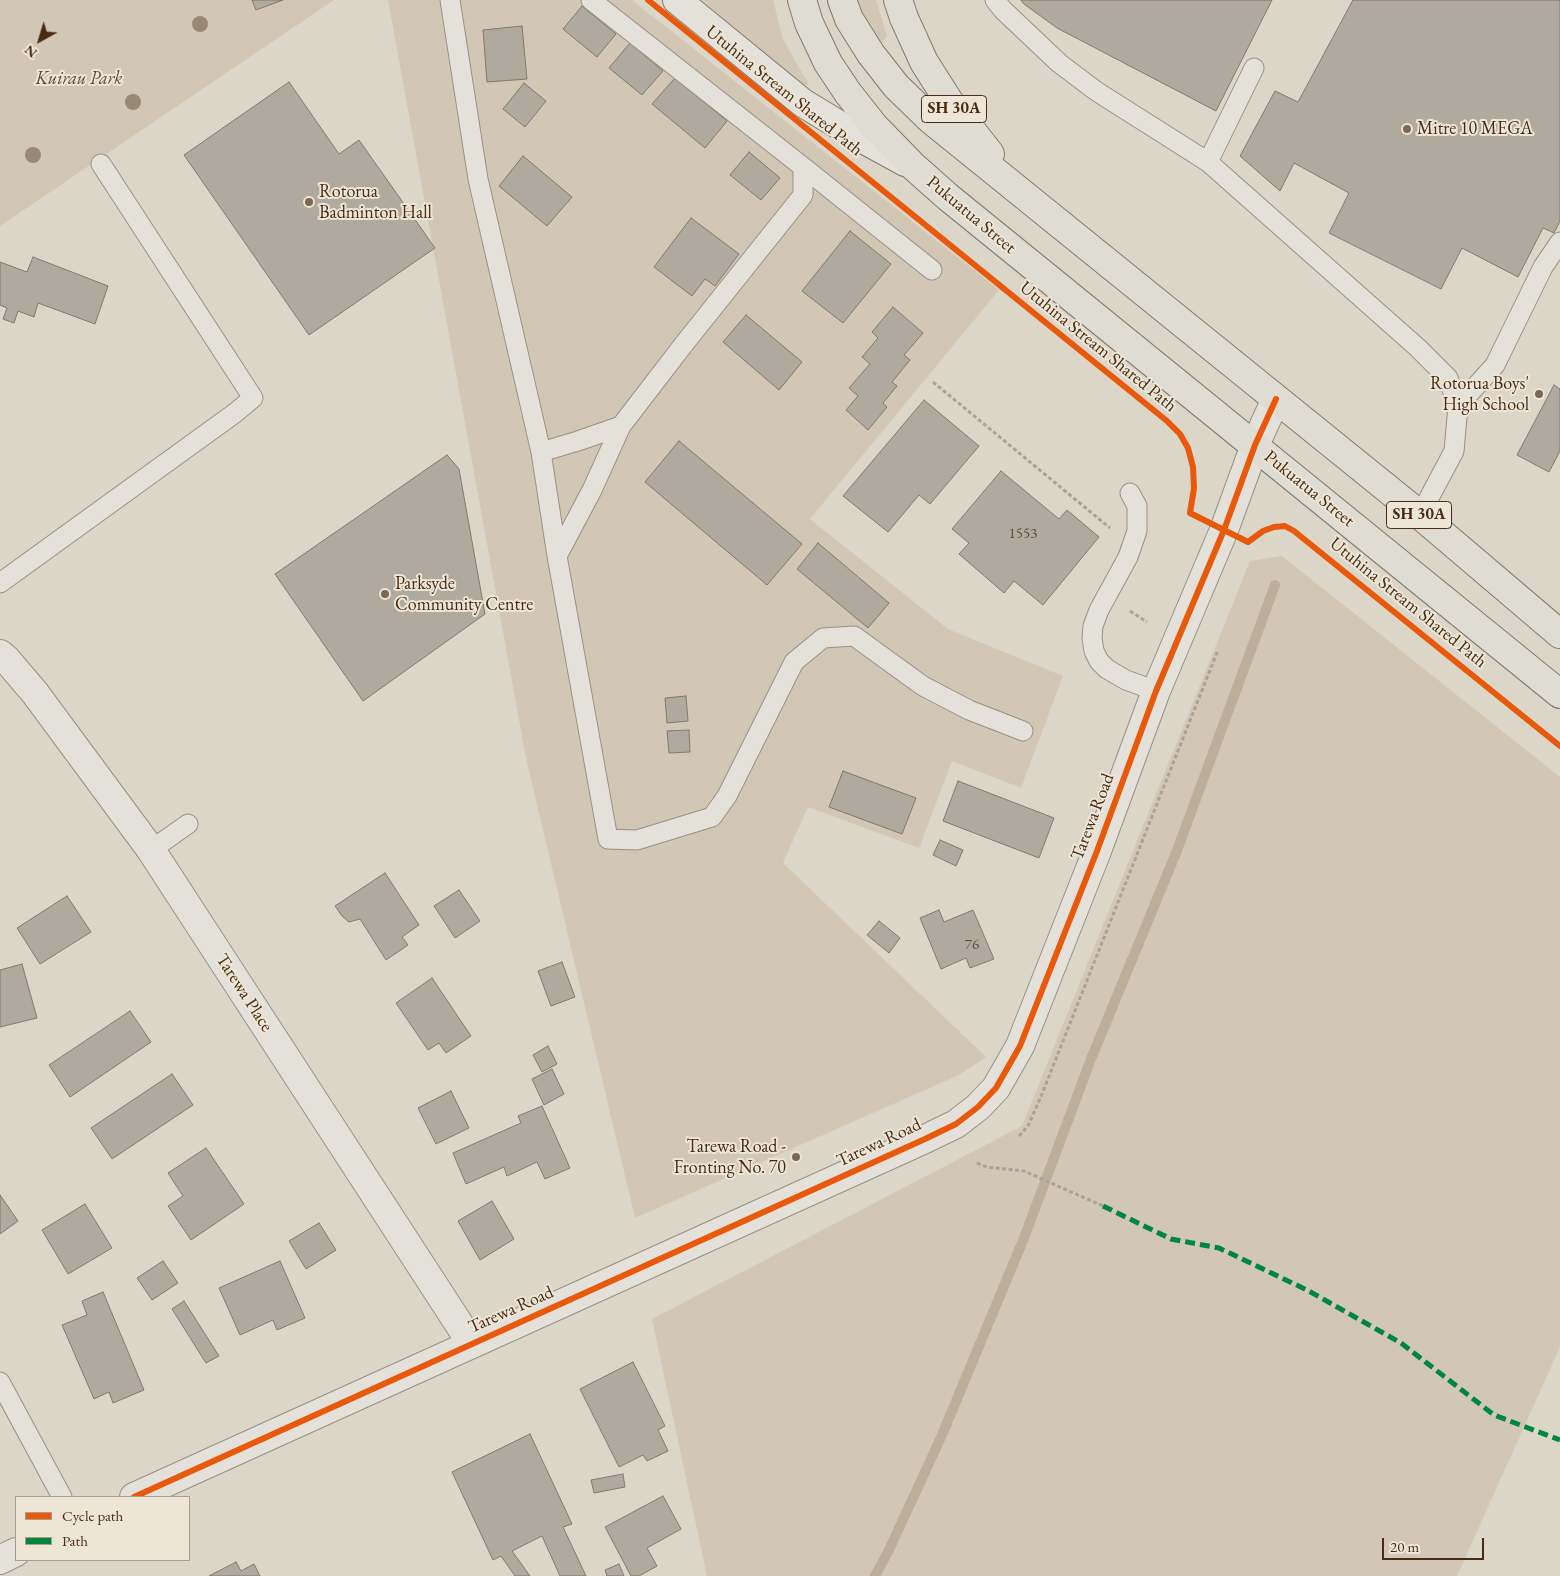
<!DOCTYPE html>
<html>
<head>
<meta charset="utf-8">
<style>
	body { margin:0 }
	#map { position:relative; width:1560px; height:1576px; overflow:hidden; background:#dcd6c8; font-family:"EB Garamond",serif }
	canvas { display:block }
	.legend { position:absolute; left:15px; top:1496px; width:175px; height:65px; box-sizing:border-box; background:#ede6d6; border:1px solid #ab9b88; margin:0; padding:6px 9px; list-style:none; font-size:15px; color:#482b13 }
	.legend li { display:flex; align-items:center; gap:10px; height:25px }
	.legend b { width:25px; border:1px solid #ab9b88 }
	.north { position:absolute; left:15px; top:15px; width:50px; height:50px; -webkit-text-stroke:4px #ede6d6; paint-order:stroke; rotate:219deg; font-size:14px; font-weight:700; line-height:20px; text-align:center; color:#482b13 }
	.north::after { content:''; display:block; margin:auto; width:18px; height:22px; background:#482b13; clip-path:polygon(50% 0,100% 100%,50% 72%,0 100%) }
	.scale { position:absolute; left:1382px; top:1538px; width:102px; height:22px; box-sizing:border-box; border:2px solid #482b13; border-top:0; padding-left:6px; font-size:15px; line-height:18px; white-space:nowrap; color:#482b13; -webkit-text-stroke:4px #ede6d6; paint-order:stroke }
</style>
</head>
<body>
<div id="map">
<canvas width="1560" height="1576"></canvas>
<ul class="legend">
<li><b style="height:6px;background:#e8590c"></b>Cycle path</li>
<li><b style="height:6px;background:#00873e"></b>Path</li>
</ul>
<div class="north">N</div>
<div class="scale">20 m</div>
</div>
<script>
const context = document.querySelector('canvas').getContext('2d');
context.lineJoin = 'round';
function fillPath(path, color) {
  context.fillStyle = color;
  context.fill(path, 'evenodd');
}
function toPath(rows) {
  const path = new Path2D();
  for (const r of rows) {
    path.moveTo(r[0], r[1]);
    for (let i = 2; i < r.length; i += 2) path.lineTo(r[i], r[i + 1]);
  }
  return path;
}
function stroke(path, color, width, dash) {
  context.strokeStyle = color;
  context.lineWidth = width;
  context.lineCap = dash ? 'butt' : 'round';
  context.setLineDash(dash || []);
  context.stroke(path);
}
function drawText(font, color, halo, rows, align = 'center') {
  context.font = font + ' "EB Garamond",serif';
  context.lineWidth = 4;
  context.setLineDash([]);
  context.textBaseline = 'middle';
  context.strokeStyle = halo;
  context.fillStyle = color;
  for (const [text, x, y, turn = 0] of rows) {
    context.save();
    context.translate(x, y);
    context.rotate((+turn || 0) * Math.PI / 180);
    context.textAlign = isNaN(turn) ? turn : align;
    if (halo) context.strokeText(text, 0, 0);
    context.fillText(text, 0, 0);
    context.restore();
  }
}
fillPath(toPath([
	[0,0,334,0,0,226],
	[388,0,632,0,999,290,810,519,948,629,1063,676,1021,788,952,761,919,848,808,807,783,863,986,1057,959,1075,635,1218,526,758],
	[702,0,773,0,783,39,809,85,801,84],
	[858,0,876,0,887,36,882,43,865,22],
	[1282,556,1560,777,1560,1347,1457,1576,707,1576,652,1319,1022,1126,1250,561]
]), '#d2c7b4');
stroke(toPath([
	[875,1576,889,1550,942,1435,1024,1238,1091,1059,1176,853,1275,585]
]), '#bcaf99', 10);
const building = toPath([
	[252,0,283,0,256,10,252,0],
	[1021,0,1272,0,1216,111,1057,28,1024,4,1021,0],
	[1353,0,1560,0,1560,221,1554,233,1543,228,1518,277,1462,248,1441,289,1329,233,1349,193,1294,163,1280,191,1240,156,1275,91,1298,102,1353,0],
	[582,6,616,34,597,57,563,29,582,6],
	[522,26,527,79,487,82,483,30,522,26],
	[630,43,663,71,642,95,609,68,630,43],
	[675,78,727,121,705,148,652,104,675,78],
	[289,82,339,154,359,140,435,248,309,335,184,155,289,82],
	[524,83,546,101,525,127,503,109,524,83],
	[749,152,780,178,761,200,730,175,749,152],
	[523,156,572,197,547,226,499,186,523,156],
	[691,218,739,254,715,286,705,279,692,296,654,267,691,218],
	[850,231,891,264,843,323,802,291,850,231],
	[33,257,108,286,95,324,38,303,34,317,18,311,14,323,3,319,7,308,0,305,0,262,27,272,33,257],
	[893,307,923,333,904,355,910,360,892,382,897,386,883,403,887,407,868,430,846,410,858,396,849,388,870,364,862,357,878,338,872,332,893,307],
	[746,315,802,362,779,390,723,342,746,315],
	[1554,385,1560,389,1560,451,1549,472,1517,455,1554,385],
	[924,400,979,446,930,504,919,495,888,532,843,496,924,400],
	[679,441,802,544,767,585,645,482,679,441],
	[447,455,459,469,485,614,363,701,275,574,447,455],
	[1001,471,1059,519,1067,510,1099,537,1043,605,1014,581,1004,593,959,554,969,543,952,529,1001,471],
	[818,543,889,603,868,628,797,569,818,543],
	[686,696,688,721,667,723,665,698,686,696],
	[689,730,690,752,669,753,667,731,689,730],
	[843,771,916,798,902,834,829,807,843,771],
	[958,781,1054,818,1039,858,943,821,958,781],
	[940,840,963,850,956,866,933,855,940,840],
	[385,873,419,925,402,937,408,945,386,960,360,919,349,922,342,916,335,906,385,873],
	[459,890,480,921,455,938,434,906,459,890],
	[67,896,91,932,40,964,17,928,67,896],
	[939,910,944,922,973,910,994,959,970,968,966,958,941,969,920,918,939,910],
	[879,921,900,938,889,953,867,935,879,921],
	[562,962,575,997,551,1006,538,971,562,962],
	[22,964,37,1018,0,1027,0,970,22,964],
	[432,978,471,1036,446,1053,439,1043,428,1050,396,1003,432,978],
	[130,1011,151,1042,70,1097,49,1065,130,1011],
	[548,1046,557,1064,542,1072,533,1055,548,1046],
	[552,1069,564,1094,544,1105,532,1079,552,1069],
	[172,1074,193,1105,112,1159,91,1128,172,1074],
	[451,1091,469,1128,436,1144,418,1108,451,1091],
	[542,1106,570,1168,545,1179,537,1162,507,1176,504,1167,466,1184,453,1153,521,1123,518,1116,542,1106],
	[206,1148,244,1204,191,1240,168,1206,183,1196,168,1173,206,1148],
	[0,1195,18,1221,0,1234,0,1195],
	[492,1201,514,1239,480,1260,458,1221,492,1201],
	[85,1204,112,1248,68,1274,42,1230,85,1204],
	[319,1223,336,1250,306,1269,289,1241,319,1223],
	[163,1261,178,1283,152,1300,137,1278,163,1261],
	[280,1261,305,1318,277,1330,273,1320,240,1335,219,1288,280,1261],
	[103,1292,144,1390,113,1403,109,1392,94,1399,62,1325,87,1315,82,1301,103,1292],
	[184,1301,219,1356,206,1363,172,1309,184,1301],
	[633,1362,665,1426,658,1430,668,1451,647,1461,643,1455,619,1467,580,1389,633,1362],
	[530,1434,572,1524,563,1527,586,1576,560,1576,542,1536,512,1551,530,1576,515,1576,501,1556,493,1560,452,1472,530,1434],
	[623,1474,625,1487,594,1493,591,1480,623,1474],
	[663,1496,681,1529,647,1548,657,1566,639,1576,631,1576,605,1527,663,1496],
	[236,1562,241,1571,254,1564,260,1576,209,1576,236,1562],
	[619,1564,624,1576,607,1576,605,1570,619,1564]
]);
fillPath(building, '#afa99e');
stroke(building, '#81796e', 1);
const service = toPath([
	[450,0,478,179,541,452],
	[591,0,803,167,803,195,684,344,621,426,578,441,541,452,557,556,608,839,637,840,712,817,727,796,794,662,823,638,854,636,923,686,969,710,1023,731],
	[995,0,1003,10,1059,63,1096,91,1208,162,1418,348,1448,378,1458,406,1454,451,1420,515],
	[1208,162,1254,68],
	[803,167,932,270],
	[1458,406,1495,365,1543,267,1560,242],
	[1130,493,1137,506,1137,531,1128,557,1099,610,1093,626,1092,638,1094,651,1099,661,1107,669,1126,680,1156,691],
	[557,556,592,490,621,426],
	[0,583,235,413,253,398,101,164],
	[151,850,188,824],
	[0,1382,62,1497]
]);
const minor = toPath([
	[0,654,7,660,35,693,151,850,472,1344],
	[134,1497,925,1139,956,1124,978,1107,996,1088,1020,1046,1097,851,1156,691,1224,530,1255,445,1276,399],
	[0,1560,16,1552]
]);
const secondary = toPath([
	[677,0,803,103,854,134,905,162]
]);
const primary = toPath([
	[802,0,809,23,828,63,848,93,874,126,913,166,948,197,1560,694],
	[842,0,849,19,871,54,896,86,930,119,1420,515,1560,634],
	[898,0,904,18,924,62,950,103,990,154]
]);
stroke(service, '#979085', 21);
stroke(minor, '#979085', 30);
stroke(secondary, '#81796e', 30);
stroke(primary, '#81796e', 30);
stroke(toPath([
	[933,382,1110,528],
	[1130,611,1147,622],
	[1019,1136,1028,1126,1042,1094,1218,650],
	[977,1163,987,1167,1024,1171,1103,1206]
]), '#a9a39b', 3, [4, 2.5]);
stroke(service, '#e4e1da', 19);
stroke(minor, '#e4e1da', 28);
stroke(secondary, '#e4e1da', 28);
stroke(primary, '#dfdcd4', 28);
stroke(toPath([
	[1103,1206,1171,1239,1219,1248,1307,1290,1401,1343,1494,1415,1560,1440]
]), '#00873e', 5, [10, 5]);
stroke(toPath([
	[648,0,1167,421,1180,434,1188,448,1193,467,1194,488,1190,513,1248,542,1263,531,1274,527,1285,526,1294,531,1560,746],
	[134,1497,925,1139,956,1124,978,1107,996,1088,1020,1046,1097,851,1156,691,1224,530,1255,445,1276,399]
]), '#e8590c', 6);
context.fillStyle = '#998874';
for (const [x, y] of [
	[200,24],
	[133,102],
	[33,155]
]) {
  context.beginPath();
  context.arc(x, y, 8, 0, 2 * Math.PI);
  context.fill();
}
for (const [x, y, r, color] of [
	[1407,129,5,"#7c6752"],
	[309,202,5,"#7c6752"],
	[1539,394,5,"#7c6752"],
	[385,594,5,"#7c6752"],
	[796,1157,5,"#7c6752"]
]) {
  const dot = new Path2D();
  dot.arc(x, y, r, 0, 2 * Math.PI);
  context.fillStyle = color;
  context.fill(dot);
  stroke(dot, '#ede6d6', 2);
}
drawText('15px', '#624a36', null, [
	["1553",1023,534],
	["76",972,945]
]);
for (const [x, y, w] of [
	[954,109,65],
	[1419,515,65]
]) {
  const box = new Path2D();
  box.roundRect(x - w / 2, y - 13.5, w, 27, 4);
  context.fillStyle = '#ede6d6';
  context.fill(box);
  stroke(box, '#482b13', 1);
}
drawText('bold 16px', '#482b13', null, [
	["SH 30A",954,109],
	["SH 30A",1419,515]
]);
drawText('italic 18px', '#624830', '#ede6d6', [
	["Kuirau Park",79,79]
]);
drawText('18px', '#482b13', '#ede6d6', [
	["Utuhina Stream Shared Path",784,91,39],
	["Pukuatua Street",971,215,40],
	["Utuhina Stream Shared Path",1098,347,39],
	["Pukuatua Street",1309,489,39],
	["Utuhina Stream Shared Path",1408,603,39],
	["Tarewa Road",1093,817,-69],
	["Tarewa Place",244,993,57],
	["Tarewa Road",879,1143,-25],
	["Tarewa Road",511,1310,-24]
]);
drawText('18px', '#482b13', '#ede6d6', [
	["Mitre 10 MEGA",1417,129],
	["Rotorua",319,192],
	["Badminton Hall",319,213],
	["Rotorua Boys'",1529,384,"right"],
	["High School",1529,405,"right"],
	["Parksyde",395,584],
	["Community Centre",395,605],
	["Tarewa Road -",786,1147,"right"],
	["Fronting No. 70",786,1168,"right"]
], 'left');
</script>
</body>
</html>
